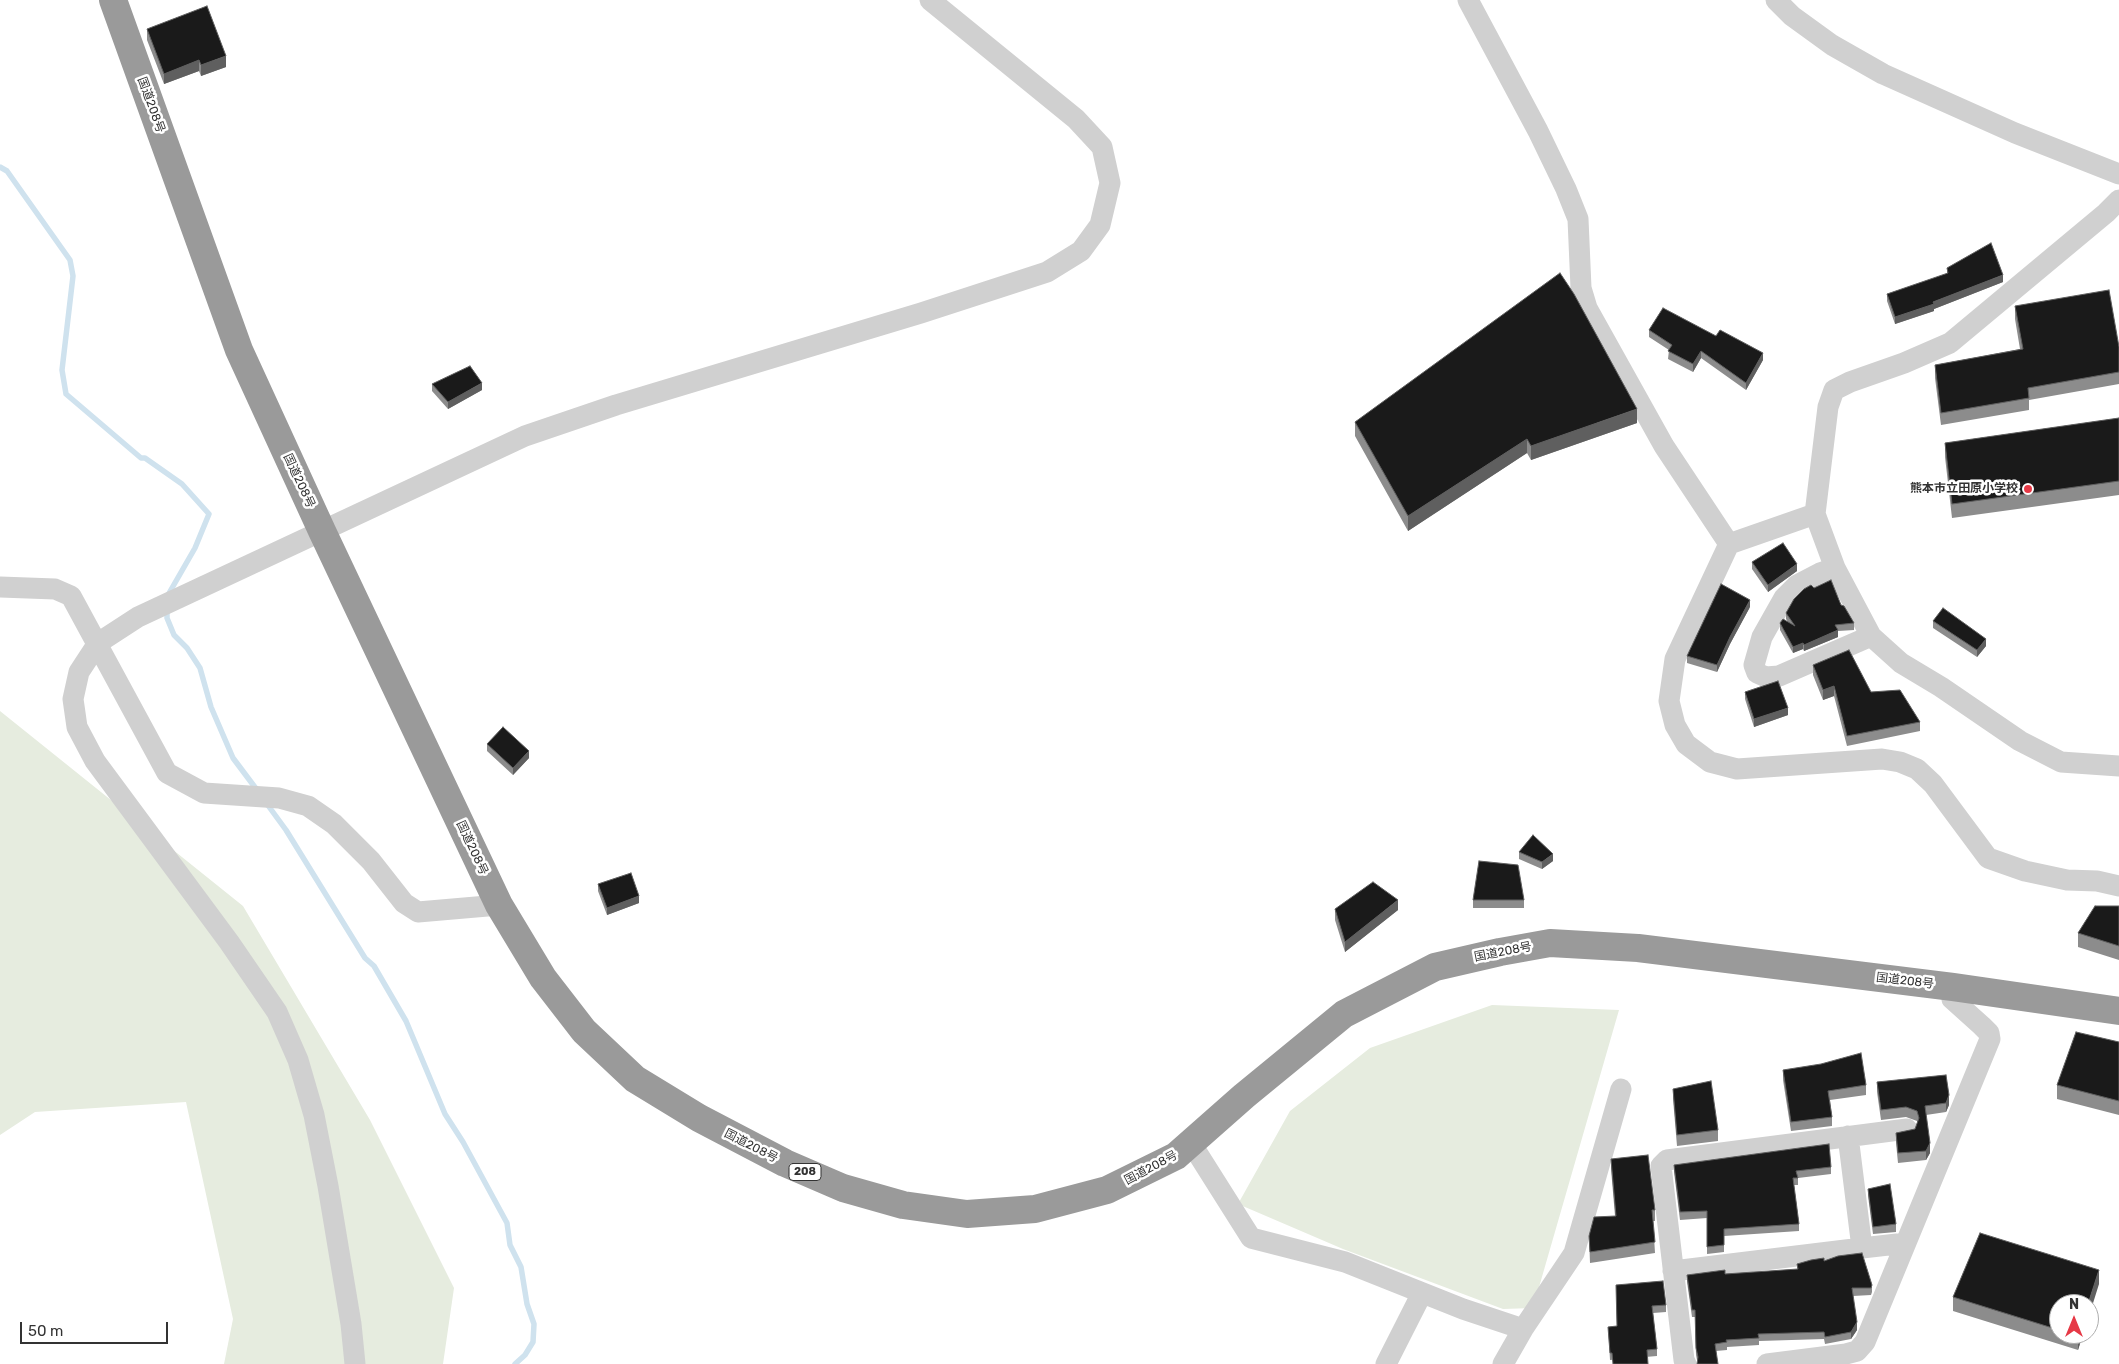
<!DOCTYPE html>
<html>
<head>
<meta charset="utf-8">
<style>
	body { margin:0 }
	#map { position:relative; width:2119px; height:1364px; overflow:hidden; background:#fff; font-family:Rubik,sans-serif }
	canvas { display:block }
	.north { position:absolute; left:2049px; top:1294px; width:50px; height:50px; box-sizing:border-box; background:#fff; border:1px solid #adadad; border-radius:50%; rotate:0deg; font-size:14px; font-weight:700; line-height:20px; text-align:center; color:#333 }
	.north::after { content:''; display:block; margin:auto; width:18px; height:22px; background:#e63946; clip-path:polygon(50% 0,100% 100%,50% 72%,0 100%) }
	.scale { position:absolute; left:20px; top:1322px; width:148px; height:22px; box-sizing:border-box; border:2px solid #333; border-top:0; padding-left:6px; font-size:15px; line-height:18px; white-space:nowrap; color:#333; -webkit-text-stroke:4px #fff; paint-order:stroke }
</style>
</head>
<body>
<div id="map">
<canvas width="2119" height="1364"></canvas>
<div class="north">N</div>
<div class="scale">50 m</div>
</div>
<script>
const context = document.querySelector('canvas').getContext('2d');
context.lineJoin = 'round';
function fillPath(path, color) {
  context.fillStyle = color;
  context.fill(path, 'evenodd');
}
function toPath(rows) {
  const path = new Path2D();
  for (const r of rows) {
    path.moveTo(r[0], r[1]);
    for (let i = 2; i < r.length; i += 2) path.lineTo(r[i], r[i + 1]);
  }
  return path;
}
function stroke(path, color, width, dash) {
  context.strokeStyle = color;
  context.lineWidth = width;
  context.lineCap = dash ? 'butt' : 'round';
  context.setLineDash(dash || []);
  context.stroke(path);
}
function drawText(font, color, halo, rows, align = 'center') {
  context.font = font + ' Rubik,"Noto Sans JP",sans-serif';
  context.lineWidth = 5;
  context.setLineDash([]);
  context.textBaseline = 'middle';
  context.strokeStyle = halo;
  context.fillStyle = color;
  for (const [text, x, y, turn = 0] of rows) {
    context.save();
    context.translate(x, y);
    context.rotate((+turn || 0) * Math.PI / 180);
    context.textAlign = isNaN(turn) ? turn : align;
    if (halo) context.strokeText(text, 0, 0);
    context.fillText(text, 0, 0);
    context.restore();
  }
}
fillPath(toPath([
	[0,711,243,906,370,1120,454,1288,443,1364,224,1364,233,1319,186,1102,35,1112,0,1135],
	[1492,1005,1619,1010,1533,1308,1503,1309,1343,1249,1238,1204,1290,1111,1370,1048]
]), '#e6ecdf');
stroke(toPath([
	[0,167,7,171,70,260,73,276,62,370,66,394,141,458,145,458,182,484,209,514,195,548,168,595],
	[167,609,167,618,174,635,187,648,200,668,211,707,233,758,257,790],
	[267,804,286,830,365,958,374,966,406,1021,445,1114,463,1142,507,1223,510,1245,521,1267,527,1304,534,1324,533,1342,525,1355,515,1364]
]), '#cfe2ee', 5.5);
stroke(toPath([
	[1468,0,1538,131,1566,189,1578,219,1581,288,1587,308,1664,446,1729,544],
	[1776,0,1792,16,1832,45,1883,74,2015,133,2119,174],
	[2119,200,2106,213,1950,343,1904,363,1850,382,1834,390,1828,407,1815,514,1729,544,1675,659,1669,701,1675,725,1686,744,1710,762,1737,769,1882,759,1900,762,1917,769,1933,784,1988,858,2025,871,2067,880,2097,881,2119,886],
	[1815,514,1835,568,1871,636,1901,663,1941,687,2020,741,2061,762,2119,766],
	[1835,568,1820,573,1797,585,1784,598,1762,637,1754,665,1757,673,1766,677,1779,676,1871,636],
	[0,587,55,589,71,596,167,773,204,793,279,798,308,806,334,824,371,861,404,903,418,912,499,905],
	[1848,1136,1862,1248],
	[1191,1143,1251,1238,1345,1262,1463,1309,1523,1329,1574,1253,1621,1089],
	[1673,1271,1862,1248,1897,1244,1903,1247],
	[355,1364,351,1324,328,1186,314,1115,298,1060,277,1012,229,942,95,761,77,727,73,699,79,672,98,643,138,617,525,436,616,405,921,313,1047,272,1081,251,1100,225,1110,183,1102,147,1076,119,930,0],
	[1386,1364,1422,1293],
	[1503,1364,1523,1329],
	[1686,1364,1684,1360,1661,1166,1667,1160,1907,1129],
	[1767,1364,1846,1354,1857,1351,1865,1342,1990,1039,1989,1033,1982,1026,1952,999,1953,987]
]), '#d0d0d0', 21);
stroke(toPath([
	[113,0,239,350,322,531,499,905,543,978,584,1031,635,1079,699,1118,785,1163,843,1188,903,1205,967,1214,1035,1209,1107,1190,1176,1156,1244,1096,1344,1014,1435,967,1500,952,1550,943,1638,948,1953,987,2119,1011]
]), '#9a9a9a', 28);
fillPath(toPath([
	[147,29,226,67,201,76,199,71,164,84,147,40],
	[1947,268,2003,282,1934,309,1934,311,1895,324,1887,301,1887,294,1947,274],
	[2015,306,2119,347,2119,384,2029,400,2029,410,1941,425,1935,378,1935,365,2020,349,2015,319],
	[1649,330,1763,360,1746,390,1701,358,1693,372,1668,359,1669,350,1649,337],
	[432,384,482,390,448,409,432,391],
	[2119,418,2119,495,1952,518,1945,457,1945,443],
	[1355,422,1637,423,1531,460,1527,453,1408,531,1355,436],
	[1752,562,1797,571,1768,592,1752,569],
	[1814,588,1841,605,1854,623,1854,630,1838,631,1838,637,1804,651,1803,649,1793,653,1780,630,1780,623,1788,622,1786,619,1786,613],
	[1750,607,1730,644,1717,672,1687,663,1687,656],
	[1933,621,1986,646,1977,657,1933,628],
	[1813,665,1871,692,1920,722,1920,731,1847,746,1834,696,1823,700,1813,675],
	[1745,692,1788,715,1754,727,1745,699],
	[487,744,529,758,513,775,487,751],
	[1519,852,1553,861,1542,869,1519,859],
	[598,884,639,903,607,915,598,891],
	[1473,900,1524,900,1524,908,1473,908],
	[2119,906,2119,960,2078,947,2078,933],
	[1335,909,1398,910,1345,952,1335,920],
	[2119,1042,2119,1115,2057,1099,2057,1085],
	[1783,1070,1866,1085,1866,1095,1830,1100,1832,1117,1832,1126,1791,1131,1783,1080],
	[1946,1075,1949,1105,1946,1112,1926,1115,1930,1153,1926,1160,1898,1163,1896,1143,1896,1133,1915,1129,1917,1123,1917,1121,1906,1117,1881,1120,1877,1092,1877,1082],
	[1673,1089,1718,1130,1718,1141,1677,1146,1673,1099],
	[1611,1159,1655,1210,1655,1221,1653,1221,1655,1253,1590,1263,1589,1236,1615,1216,1611,1169],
	[1674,1165,1831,1167,1831,1174,1798,1178,1798,1185,1794,1185,1799,1224,1799,1231,1724,1236,1724,1252,1707,1254,1707,1218,1680,1220,1674,1172],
	[1868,1189,1896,1224,1896,1232,1873,1234,1868,1196],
	[1824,1261,1872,1285,1872,1292,1871,1295,1853,1296,1857,1330,1851,1339,1825,1344,1824,1339,1759,1341,1759,1345,1727,1347,1727,1350,1716,1351,1697,1360,1696,1355,1695,1317,1692,1317,1687,1282,1687,1275,1725,1274,1797,1270,1797,1264],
	[2099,1284,2059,1304,2059,1334,2083,1334,2078,1350,1953,1311,1953,1297],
	[1616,1285,1666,1305,1666,1312,1653,1313,1657,1349,1657,1356,1610,1360,1608,1327,1617,1326]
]), '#8c8c8c');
fillPath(toPath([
	[226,56,226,67,201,76,201,65],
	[199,60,199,71,164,84,164,74],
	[2003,275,2003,282,1934,309,1934,311,1895,324,1895,317],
	[1701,351,1701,358,1693,372,1693,364],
	[1763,353,1763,360,1746,390,1746,383],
	[482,383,482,390,448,409,448,402],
	[1637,409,1637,423,1531,460,1531,446],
	[1527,439,1527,453,1408,531,1408,516],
	[1797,564,1797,571,1768,592,1768,585],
	[1750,600,1750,607,1730,644,1717,672,1717,665,1730,637],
	[1838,630,1838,637,1804,651,1804,645],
	[1986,639,1986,646,1977,657,1977,650],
	[1803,643,1803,649,1793,653,1793,647],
	[1834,686,1834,696,1823,700,1823,690],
	[1788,708,1788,715,1754,727,1754,719],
	[529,751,529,758,513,775,513,768],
	[1553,854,1553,861,1542,869,1542,862],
	[639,896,639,903,607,915,607,908],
	[1398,900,1398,910,1345,952,1345,942],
	[1949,1095,1949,1105,1946,1112,1946,1103],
	[1930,1143,1930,1153,1926,1160,1926,1151],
	[2099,1270,2099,1284,2089,1316,2089,1304,2088,1304],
	[1857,1322,1857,1330,1851,1339,1851,1332],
	[2079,1334,2083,1334,2078,1350,2078,1336]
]), '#5f5f5f');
const building = toPath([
	[207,6,226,56,201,65,199,60,164,74,147,29,207,6],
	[1991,243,2003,275,1933,302,1934,304,1895,317,1887,294,1948,273,1947,268,1991,243],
	[1560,273,1574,294,1637,409,1531,446,1527,439,1408,516,1355,422,1560,273],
	[2109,290,2119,347,2119,372,2028,388,2029,398,1941,413,1935,365,2023,349,2015,306,2109,290],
	[1663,308,1716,336,1720,330,1763,353,1746,383,1701,351,1693,364,1668,351,1672,345,1649,330,1663,308],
	[470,366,482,383,448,402,432,384,470,366],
	[2119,418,2119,481,1952,504,1945,443,2119,418],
	[1783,543,1797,564,1768,585,1752,562,1783,543],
	[1831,580,1841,605,1844,606,1854,623,1835,625,1838,630,1804,645,1803,643,1793,647,1780,623,1783,619,1795,626,1786,613,1794,599,1804,589,1811,585,1814,588,1831,580],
	[1721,584,1750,600,1730,637,1717,665,1687,656,1721,584],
	[1943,608,1986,639,1977,650,1933,621,1943,608],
	[1849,650,1871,692,1900,690,1920,722,1847,736,1834,686,1823,690,1813,665,1849,650],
	[1778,681,1788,708,1754,719,1745,692,1778,681],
	[503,727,529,751,513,768,487,744,503,727],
	[1533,835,1553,854,1542,862,1519,852,1533,835],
	[1479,861,1518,865,1524,900,1473,900,1479,861],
	[631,873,639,896,607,908,598,884,631,873],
	[1373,882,1398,900,1345,942,1335,909,1373,882],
	[2095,906,2119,906,2119,946,2078,933,2095,906],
	[2076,1032,2119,1042,2119,1101,2057,1085,2076,1032],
	[1861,1053,1866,1085,1828,1091,1832,1117,1791,1122,1783,1070,1821,1064,1861,1053],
	[1946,1075,1949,1095,1946,1103,1925,1106,1930,1143,1926,1151,1898,1153,1896,1133,1915,1129,1919,1118,1917,1111,1906,1107,1881,1110,1877,1082,1946,1075],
	[1711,1081,1718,1130,1677,1135,1673,1089,1711,1081],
	[1829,1144,1831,1167,1796,1171,1798,1178,1793,1178,1799,1224,1724,1229,1724,1245,1707,1247,1707,1211,1680,1212,1674,1165,1829,1144],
	[1648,1155,1655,1210,1652,1210,1655,1242,1590,1252,1589,1236,1594,1217,1616,1216,1611,1159,1648,1155],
	[1890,1184,1896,1224,1873,1227,1868,1189,1890,1184],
	[1980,1233,2099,1270,2088,1304,2059,1304,2059,1330,1953,1297,1980,1233],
	[1862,1253,1872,1285,1871,1288,1852,1288,1857,1322,1851,1332,1825,1337,1824,1332,1758,1334,1759,1338,1726,1340,1727,1342,1715,1344,1718,1364,1697,1364,1698,1357,1696,1348,1695,1310,1692,1310,1687,1275,1725,1270,1725,1274,1798,1269,1797,1264,1811,1260,1824,1258,1824,1261,1838,1256,1862,1253],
	[1663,1281,1666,1305,1652,1306,1657,1349,1647,1350,1648,1364,1613,1364,1612,1353,1610,1353,1608,1327,1617,1326,1616,1285,1663,1281]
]);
fillPath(building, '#1a1a1a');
stroke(building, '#5f5f5f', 1);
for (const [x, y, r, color] of [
	[2028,489,5,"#e63946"]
]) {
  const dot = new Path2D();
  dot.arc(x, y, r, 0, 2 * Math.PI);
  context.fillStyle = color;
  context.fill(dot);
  stroke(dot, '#fff', 2);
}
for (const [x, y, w] of [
	[805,1172,32]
]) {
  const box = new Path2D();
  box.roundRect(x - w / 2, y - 8.5, w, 17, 4);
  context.fillStyle = '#fff';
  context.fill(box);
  stroke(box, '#333', 1);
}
drawText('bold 11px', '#333', null, [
	["208",805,1172]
]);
drawText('12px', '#333', '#fff', [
	["国道208号",151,105,70],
	["国道208号",299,481,65],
	["国道208号",472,848,65],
	["国道208号",1503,952,-11],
	["国道208号",1905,981,7],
	["国道208号",751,1146,27],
	["国道208号",1151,1168,-28]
]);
drawText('bold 12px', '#333', '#fff', [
	["熊本市立田原小学校",2018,489]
], 'right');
</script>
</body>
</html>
